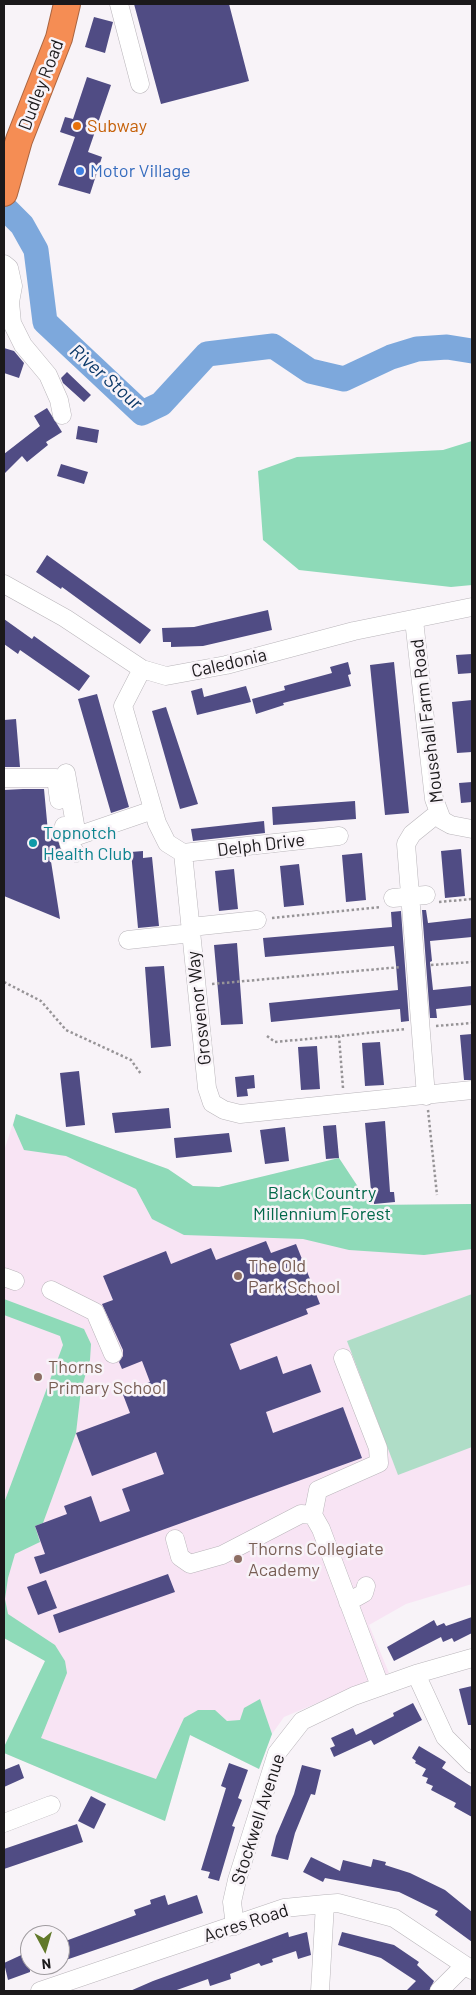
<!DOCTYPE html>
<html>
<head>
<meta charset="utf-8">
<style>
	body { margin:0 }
	#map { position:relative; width:476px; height:1995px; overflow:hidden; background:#f8f3f8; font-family:Barlow,sans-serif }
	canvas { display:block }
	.frame { position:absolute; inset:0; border:5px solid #1b191b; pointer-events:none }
	.north { position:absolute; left:20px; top:1925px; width:50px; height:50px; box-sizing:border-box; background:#f8f3f8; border:1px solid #a09ca0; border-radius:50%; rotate:174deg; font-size:14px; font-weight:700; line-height:20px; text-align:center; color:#1b191b }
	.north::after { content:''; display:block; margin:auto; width:18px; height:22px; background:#62792a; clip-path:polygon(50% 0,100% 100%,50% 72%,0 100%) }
</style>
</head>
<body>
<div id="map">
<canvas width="476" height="1995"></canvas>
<div class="frame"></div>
<div class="north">N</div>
</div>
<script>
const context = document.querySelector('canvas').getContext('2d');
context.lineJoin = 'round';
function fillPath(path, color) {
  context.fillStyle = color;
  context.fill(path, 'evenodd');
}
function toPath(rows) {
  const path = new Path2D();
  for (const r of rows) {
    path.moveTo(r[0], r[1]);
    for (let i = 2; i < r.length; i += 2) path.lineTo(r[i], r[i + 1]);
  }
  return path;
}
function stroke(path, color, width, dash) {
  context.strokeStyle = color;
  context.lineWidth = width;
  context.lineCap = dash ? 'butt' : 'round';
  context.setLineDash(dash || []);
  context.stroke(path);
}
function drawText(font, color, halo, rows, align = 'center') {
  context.font = font + ' Barlow,sans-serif';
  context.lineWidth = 5;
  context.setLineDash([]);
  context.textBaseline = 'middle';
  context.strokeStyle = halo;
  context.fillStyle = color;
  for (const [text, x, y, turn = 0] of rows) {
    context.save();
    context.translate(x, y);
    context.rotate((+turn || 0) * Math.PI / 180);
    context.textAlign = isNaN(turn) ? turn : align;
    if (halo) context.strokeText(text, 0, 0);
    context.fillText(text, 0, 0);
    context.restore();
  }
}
fillPath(toPath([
	[16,1114,168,1169,193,1186,219,1187,339,1158,370,1205,472,1204,472,1584,406,1604,369,1625,389,1673,284,1717,272,1734,259,1769,190,1735,165,1821,4,1753,4,1747,45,1661,4,1638,4,1151]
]), '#f8e4f4');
fillPath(toPath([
	[472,1294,472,1447,398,1475,347,1341]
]), '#afddc7');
fillPath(toPath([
	[472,441,472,585,451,587,299,570,263,540,258,471,297,457,443,450],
	[16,1114,168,1169,193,1186,219,1187,339,1158,370,1205,472,1204,472,1249,424,1255,349,1250,303,1239,184,1235,152,1219,136,1189,66,1156,24,1150,13,1125],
	[4,1299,84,1329,91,1344,90,1360,81,1390,76,1433,43,1523,35,1526,40,1542,15,1554,8,1578,5,1599,8,1614,55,1645,65,1661,67,1673,41,1738,156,1779,184,1718,198,1710,215,1710,227,1721,240,1720,244,1708,260,1699,272,1734,259,1769,190,1735,165,1821,4,1753,4,1747,45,1661,4,1638,4,1503,63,1345,60,1336,4,1315]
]), '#8edab8');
stroke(toPath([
	[4,207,22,225,36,250,45,322,142,413,161,404,207,354,273,346,310,371,344,379,391,357,417,349,447,347,472,351]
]), '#7da8dc', 25);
fillPath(toPath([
	[134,4,229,4,249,81,161,104],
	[94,17,113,22,105,53,85,47],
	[87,77,111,85,88,152,102,157,90,194,58,185,75,137,60,132,65,117,73,119],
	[4,348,14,351,24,363,19,378,4,373],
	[67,372,91,395,84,402,63,383,61,378],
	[47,408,62,432,46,442,48,445,27,462,22,456,4,474,4,454,40,426,34,416],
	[78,426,99,430,97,443,76,439],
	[61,464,88,472,84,484,57,476],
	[47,555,151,630,140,644,62,587,61,589,36,572],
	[268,610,272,630,203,646,171,647,171,642,163,642,162,628,194,627],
	[4,619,32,639,34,636,90,676,79,691,20,650,18,654,4,644],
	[472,654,472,673,458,674,456,655],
	[348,662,351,674,348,675,351,686,283,703,284,705,256,714,252,699,285,690,284,686,332,673,330,667],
	[394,662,409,813,385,815,370,665],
	[246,686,251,702,197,715,191,691,202,688,204,697],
	[97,694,129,807,111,813,78,699],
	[472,700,472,752,457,753,452,702],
	[166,707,198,804,180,809,152,711],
	[16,719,20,767,4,767,4,720],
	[472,782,472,802,461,803,459,783],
	[23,789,44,789,48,832,55,832,63,854,50,855,60,919,4,896,4,790],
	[355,801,356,819,273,825,272,807],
	[264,821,265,833,193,841,191,829],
	[461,849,465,896,445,898,441,851],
	[143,851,143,858,152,857,159,926,138,928,131,852],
	[362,853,366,900,346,902,342,855],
	[299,864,304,905,284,907,280,866],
	[234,869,238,909,219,911,215,871],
	[422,910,426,910,428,923,472,918,472,937,430,941,432,961,430,962,433,990,472,986,472,1005,436,1009,437,1018,430,1018],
	[401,911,409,1021,401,1022,400,1009,271,1022,269,1003,398,990,396,965,394,946,265,957,263,938,392,927,391,912],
	[237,943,243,1024,221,1025,214,945],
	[164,966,171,1046,151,1048,145,967],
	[472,1034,472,1080,464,1080,460,1035],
	[380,1042,384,1085,365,1086,362,1043],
	[317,1046,320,1089,301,1090,298,1047],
	[79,1071,85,1125,66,1127,60,1073],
	[254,1075,255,1088,247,1089,248,1096,237,1097,235,1077],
	[169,1108,171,1128,115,1133,112,1113],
	[385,1121,390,1192,394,1192,395,1202,374,1204,373,1191,371,1191,365,1123],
	[336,1125,339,1158,326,1159,323,1126],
	[285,1127,289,1161,265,1164,260,1130],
	[229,1133,232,1152,176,1158,174,1138],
	[266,1241,271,1253,296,1244,320,1304,306,1309,308,1314,230,1344,240,1370,277,1356,283,1374,311,1364,321,1392,266,1412,273,1433,343,1407,362,1458,40,1574,34,1557,45,1554,35,1526,67,1514,64,1506,91,1496,100,1522,130,1511,122,1489,164,1474,156,1452,92,1476,76,1433,130,1413,122,1392,150,1382,142,1361,122,1369,119,1362,123,1356,123,1350,102,1304,113,1300,103,1276,166,1251,171,1264,211,1248,216,1260],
	[168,1574,175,1592,59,1633,53,1615],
	[46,1580,57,1608,38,1615,27,1587],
	[472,1617,472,1633,454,1642,452,1638,443,1642,441,1637,394,1661,387,1647,434,1620,437,1626,444,1623,446,1626],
	[472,1686,472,1725,468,1725,459,1689],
	[413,1703,422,1720,374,1745,371,1740,334,1757,330,1748,335,1746,331,1738,353,1728,356,1735,394,1716,393,1713],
	[419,1746,446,1762,442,1768,472,1787,472,1817,454,1807,456,1803,431,1790,433,1786,426,1783,428,1778,422,1776,426,1769,415,1763,416,1761,412,1758],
	[229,1763,248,1770,238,1798,242,1800,232,1826,235,1827,219,1881,208,1878,210,1872,201,1870,226,1788,221,1786],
	[19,1764,24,1778,4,1787,4,1770],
	[302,1765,321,1770,315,1795,311,1794,295,1833,288,1860,271,1856,276,1836,294,1794],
	[91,1796,106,1804,94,1829,78,1821],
	[77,1824,83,1842,4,1869,4,1849],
	[311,1857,340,1871,343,1860,371,1867,373,1859,386,1862,385,1865,410,1873,445,1890,472,1912,472,1942,435,1915,438,1911,399,1892,325,1878,323,1882,303,1872],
	[165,1895,168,1905,197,1895,203,1913,60,1962,60,1943,136,1915,134,1910,151,1904,150,1900],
	[288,1932,289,1937,307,1932,311,1955,298,1959,296,1951,272,1959,273,1962,261,1966,259,1963,230,1974,231,1979,210,1986,208,1979,174,1991,130,1991,153,1981],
	[342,1932,394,1945,419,1962,417,1965,434,1981,429,1991,406,1991,416,1981,381,1958,338,1945],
	[30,1951,30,1972,8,1980,4,1963]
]), '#504c84');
const minor = toPath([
	[119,4,140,84],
	[4,264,9,268,13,286,10,302,12,323,23,345,48,375,59,400,62,415],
	[4,584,65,618,142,669,166,676,226,665,354,631,472,607],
	[414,620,434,799,442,820,451,825,472,829],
	[142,669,123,706,157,823,167,843,183,853],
	[66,773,77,836,153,810],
	[4,778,56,778,59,800],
	[64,826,69,844,76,853],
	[183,853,207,1088,212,1103,224,1110,240,1114,472,1090],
	[183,853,339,836],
	[393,898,426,895],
	[191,927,257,920],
	[128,940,192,933],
	[426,1096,406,844,412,834,438,813],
	[4,1277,15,1281],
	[51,1290,95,1312,113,1354],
	[313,1515,318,1490,379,1463,378,1448,343,1358],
	[175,1539,180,1557,190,1564,222,1555,301,1514,313,1515,321,1529,380,1686],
	[348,1602,364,1593,366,1586],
	[416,1674,445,1737,472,1764],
	[4,1823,51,1805],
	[235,1926,232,1902,237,1880,277,1753,302,1721,354,1696,416,1674,472,1658],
	[40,1991,284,1908,325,1904,338,1903,394,1918,472,1970],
	[320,1991,325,1904],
	[439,1991,465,1965]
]);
const highway = toPath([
	[4,193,19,140,59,38,67,4]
]);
stroke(minor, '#b9b5ba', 19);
stroke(highway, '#a96440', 28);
stroke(toPath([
	[439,902,472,899],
	[272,918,381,907],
	[431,965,472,962],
	[4,982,41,1001,66,1030,131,1060,141,1074],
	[212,984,401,967],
	[436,1026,472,1023],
	[267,1036,275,1042,339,1036],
	[343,1088,339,1036,406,1029],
	[428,1110,437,1195]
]), '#979497', 2.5, [2.5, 2.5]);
stroke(minor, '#fff', 18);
stroke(highway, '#f58d54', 26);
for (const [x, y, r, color] of [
	[77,126,5,"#e8710a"],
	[80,171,5,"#3f7fe0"],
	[33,843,5,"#0f9aa8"],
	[238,1276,5,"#8d6e63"],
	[38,1377,5,"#8d6e63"],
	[238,1559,5,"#8d6e63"]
]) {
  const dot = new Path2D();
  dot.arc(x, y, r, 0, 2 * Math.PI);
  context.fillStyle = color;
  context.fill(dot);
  stroke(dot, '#f8f3f8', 2);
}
drawText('18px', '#1b191b', '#f8f3f8', [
	["Dudley Road",41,85,-69],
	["Caledonia",229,663,-13],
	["Mousehall Farm Road",427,721,-97],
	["Delph Drive",261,845,-7],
	["Grosvenor Way",199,1008,-96],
	["Stockwell Avenue",258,1819,-72],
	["Acres Road",246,1923,-18]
]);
drawText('18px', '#c56008', '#f8f3f8', [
	["Subway",87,126]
], 'left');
drawText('18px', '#366cbe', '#f8f3f8', [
	["Motor Village",90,171]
], 'left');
drawText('18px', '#0d838f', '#f8f3f8', [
	["Topnotch",43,833],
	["Health Club",43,854]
], 'left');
drawText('18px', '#016748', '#f8f3f8', [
	["Black Country",322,1193],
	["Millennium Forest",322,1214]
]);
drawText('18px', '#785e54', '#f8f3f8', [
	["The Old",248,1266],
	["Park School",248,1287],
	["Thorns",48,1367],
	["Primary School",48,1388],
	["Thorns Collegiate",248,1549],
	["Academy",248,1570]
], 'left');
drawText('italic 19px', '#0c3969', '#f8f3f8', [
	["River Stour",106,377,41]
]);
</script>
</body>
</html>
